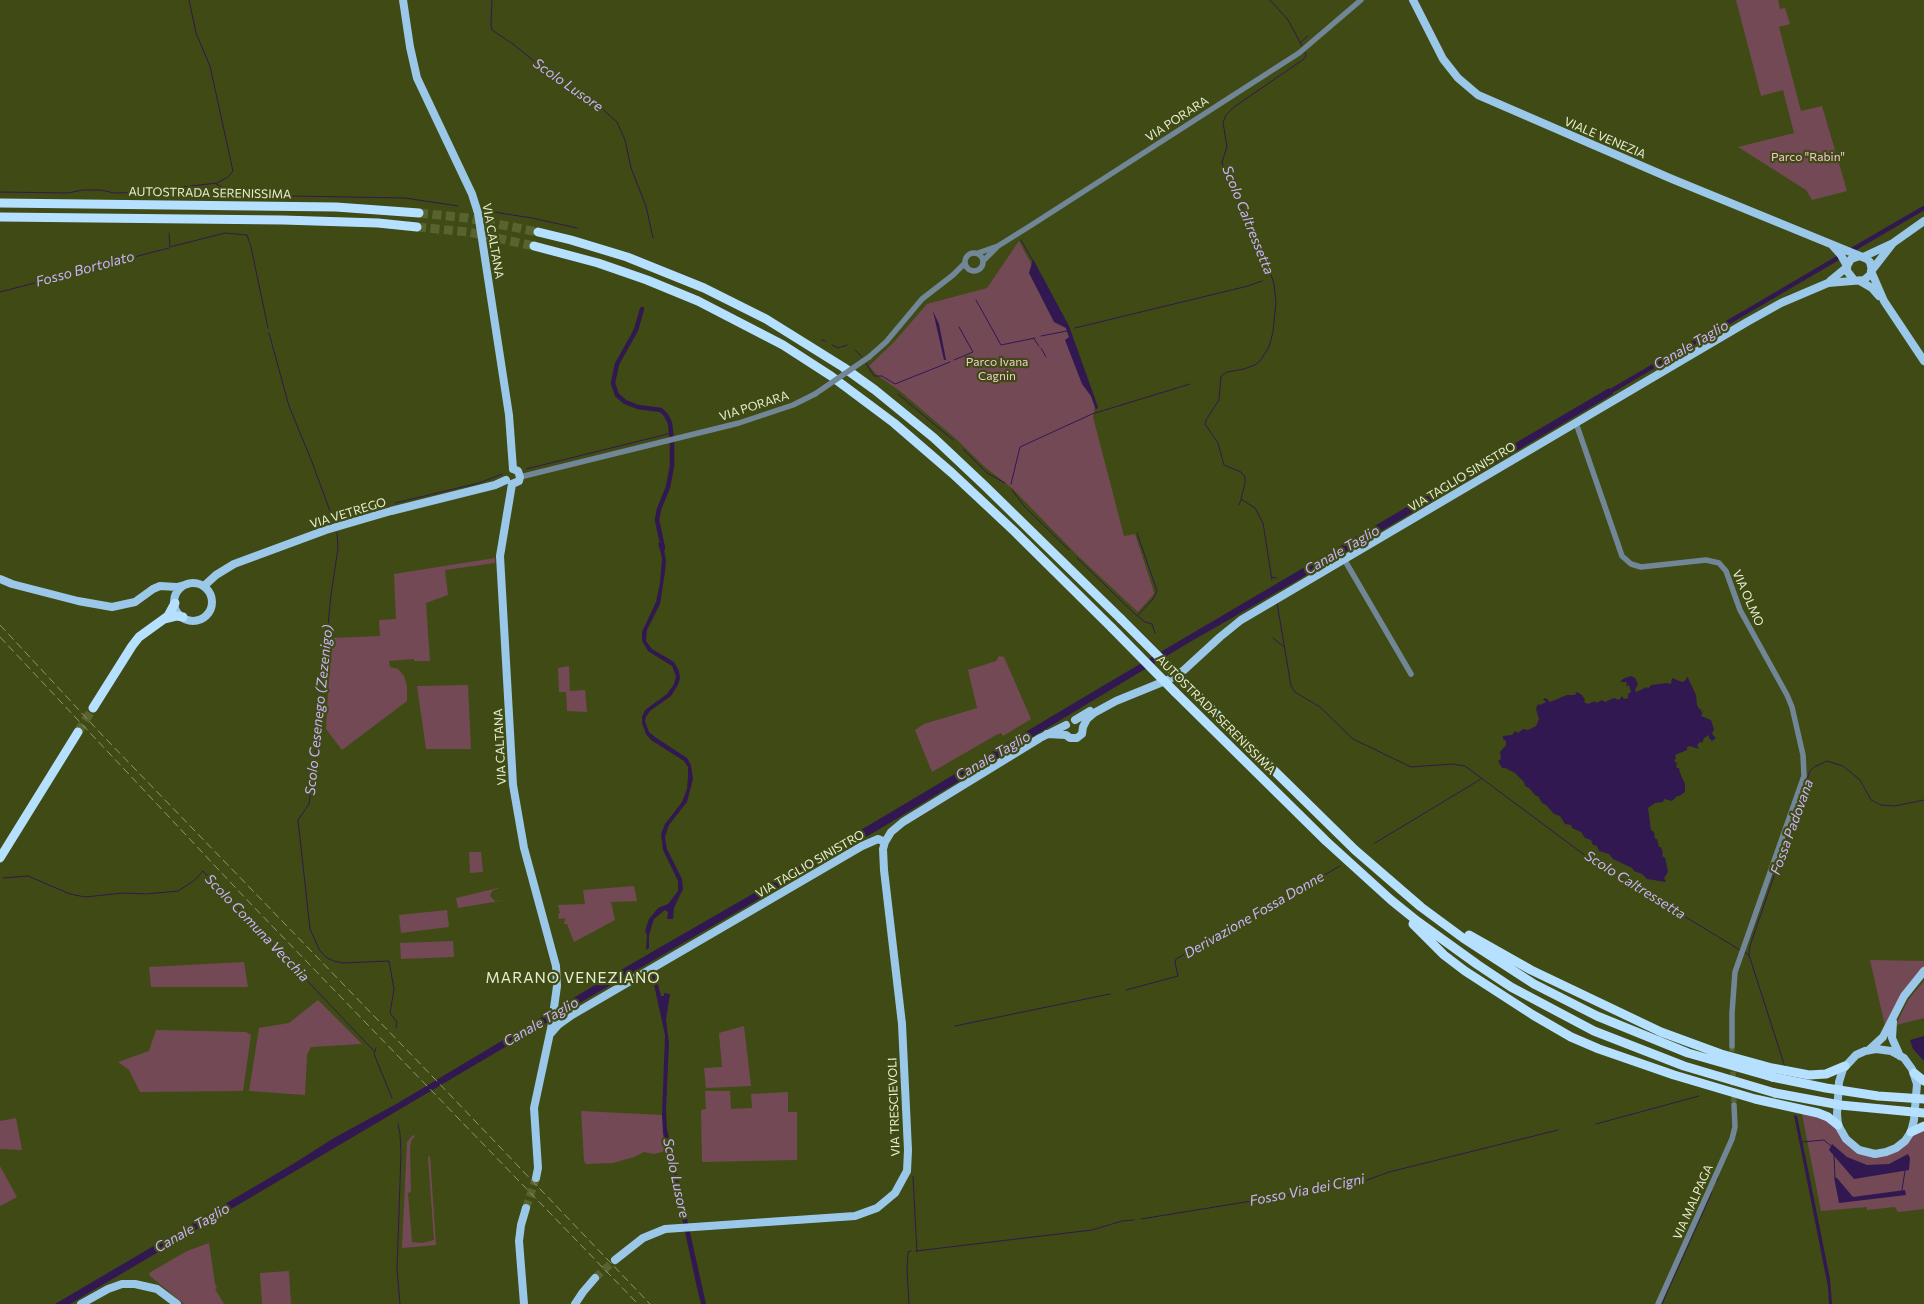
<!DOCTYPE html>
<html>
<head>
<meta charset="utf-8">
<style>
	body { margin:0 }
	canvas { display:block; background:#3f4a14 }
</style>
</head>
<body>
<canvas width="1924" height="1304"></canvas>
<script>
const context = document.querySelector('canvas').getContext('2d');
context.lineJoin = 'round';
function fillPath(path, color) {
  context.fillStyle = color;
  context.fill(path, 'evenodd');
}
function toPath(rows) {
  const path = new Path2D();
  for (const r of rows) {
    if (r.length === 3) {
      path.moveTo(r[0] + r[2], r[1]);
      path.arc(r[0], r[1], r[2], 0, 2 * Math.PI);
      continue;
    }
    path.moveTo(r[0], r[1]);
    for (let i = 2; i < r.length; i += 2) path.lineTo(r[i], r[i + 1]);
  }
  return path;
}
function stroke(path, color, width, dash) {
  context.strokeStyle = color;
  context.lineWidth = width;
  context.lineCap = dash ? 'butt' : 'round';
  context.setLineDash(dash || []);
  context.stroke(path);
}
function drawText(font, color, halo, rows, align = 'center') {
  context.font = font + ' Commissioner,sans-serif';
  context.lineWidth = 4.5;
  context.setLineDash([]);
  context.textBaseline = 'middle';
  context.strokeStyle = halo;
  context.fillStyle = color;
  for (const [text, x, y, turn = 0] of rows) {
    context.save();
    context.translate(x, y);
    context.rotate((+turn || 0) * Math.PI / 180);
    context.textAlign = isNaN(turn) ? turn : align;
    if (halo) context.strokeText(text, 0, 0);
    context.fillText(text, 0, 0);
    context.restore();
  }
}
fillPath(toPath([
	[1736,0,1778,0,1780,9,1785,8,1790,24,1779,27,1801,111,1822,106,1847,191,1812,200,1806,190,1738,147,1794,133,1783,90,1761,96],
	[1019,241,1066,329,1095,407,1093,417,1124,536,1135,534,1153,589,1154,594,1138,612,1078,556,1013,489,985,467,955,438,900,391,877,375,869,366,894,342,927,304,987,288],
	[495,558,495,563,445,570,448,595,426,603,430,661,414,661,414,659,389,661,390,667,398,669,404,676,407,686,407,701,342,750,326,729,331,638,380,636,379,620,396,619,394,574],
	[999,656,1004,657,1031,719,1003,736,1001,733,996,735,932,772,915,730,924,724,977,708,968,670,996,661],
	[569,666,570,691,585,690,587,712,567,711,566,692,559,692,558,668],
	[468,685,471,749,426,749,417,686],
	[481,852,483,872,470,873,469,852],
	[634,886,637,901,611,902,615,920,574,942,567,924,564,924,565,918,559,919,558,914,560,913,558,905,585,904,583,890],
	[502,887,492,891,490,896,495,901,505,900,458,908,456,898],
	[447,910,449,927,401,933,399,915],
	[453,941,454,957,401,959,400,943],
	[1870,960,1924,961,1924,969,1899,999,1885,1026],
	[244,962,248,987,151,987,149,967],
	[1924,981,1924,1018,1896,1025,1908,1000],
	[318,1000,362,1044,311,1047,307,1055,305,1095,249,1091,259,1028,289,1023],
	[744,1026,751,1086,706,1088,704,1068,722,1067,719,1033],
	[156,1030,246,1032,251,1035,243,1091,140,1092,129,1070,118,1062,149,1051],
	[705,1091,730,1091,731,1109,752,1108,751,1094,788,1092,788,1112,797,1112,797,1160,702,1162,701,1110,706,1109],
	[1801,1109,1817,1113,1835,1126,1845,1141,1877,1155,1914,1135,1924,1127,1924,1209,1898,1212,1895,1207,1867,1210,1867,1207,1821,1211],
	[581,1111,662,1115,666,1151,654,1154,644,1152,634,1157,613,1163,586,1164,584,1161],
	[16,1118,22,1150,0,1149,0,1121],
	[413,1135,415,1136,411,1141,410,1148,411,1192,408,1193,412,1242,422,1243,434,1240,428,1157,430,1156,436,1245,402,1248,407,1142],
	[0,1166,17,1197,0,1206],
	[209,1243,215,1284,217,1288,215,1289,224,1304,184,1304,150,1276,149,1273,187,1251],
	[289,1271,291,1304,262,1304,260,1273]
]), '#734956');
fillPath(toPath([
	[1033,259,1069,326,1098,407,1096,410,1091,396,1082,384,1065,340,1069,337,1066,328,1054,322,1029,273],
	[933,311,939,324,946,360,944,360],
	[1609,388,1613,394,1298,580,1190,642,878,830,578,1004,116,1277,70,1304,55,1304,293,1164,334,1138,398,1103,600,982,782,877,1101,687],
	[658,543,662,543,664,549,666,561,665,572,660,604,647,630,646,641,652,649,674,662,679,671,680,678,678,685,671,696,650,711,646,717,645,721,649,732,655,737,687,758,691,765,693,779,687,802,669,825,665,837,667,849,682,879,683,889,674,908,673,919,667,919,668,912,665,910,654,919,649,935,649,948,646,950,647,935,645,931,649,919,658,908,668,904,678,891,678,881,663,850,661,834,665,824,682,802,687,789,688,777,688,767,684,761,651,740,646,734,642,723,642,717,645,710,667,694,674,684,676,676,672,666,648,651,642,641,642,632,656,602,660,583,662,558],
	[1631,676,1635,678,1638,684,1635,690,1636,692,1647,687,1648,689,1651,685,1667,683,1671,684,1672,678,1682,682,1686,680,1686,677,1688,678,1696,695,1697,705,1699,709,1701,709,1701,712,1703,711,1701,716,1711,720,1714,729,1712,734,1716,738,1712,741,1709,738,1709,735,1704,738,1702,743,1700,742,1697,745,1699,749,1690,746,1687,747,1687,750,1675,755,1676,759,1674,760,1677,764,1676,766,1677,768,1679,768,1680,773,1685,784,1685,792,1679,796,1677,796,1672,801,1664,799,1663,802,1655,803,1648,808,1651,830,1654,832,1655,839,1657,839,1659,847,1661,847,1663,853,1662,856,1665,858,1666,862,1668,872,1664,878,1666,882,1647,879,1642,874,1634,871,1632,868,1613,859,1609,854,1599,851,1597,846,1593,845,1591,840,1585,838,1581,832,1572,828,1571,825,1565,824,1560,816,1554,814,1546,805,1542,803,1538,796,1536,796,1529,788,1525,786,1524,782,1515,773,1505,768,1502,768,1498,761,1501,759,1500,752,1506,745,1506,741,1503,739,1503,736,1512,735,1515,731,1518,733,1523,729,1528,730,1536,726,1539,719,1536,709,1538,704,1540,705,1546,702,1543,699,1546,698,1550,702,1567,695,1575,695,1577,692,1582,695,1585,700,1584,702,1588,704,1595,701,1596,703,1602,700,1605,702,1614,698,1619,700,1622,696,1624,699,1628,698,1628,694,1631,692,1629,685,1626,686,1627,682,1620,682,1623,679],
	[654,970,661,996,664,996,664,993,670,994,666,1020,669,1043,666,1111,667,1129,706,1304,701,1304,697,1288,676,1190,668,1163,663,1133,662,1115,665,1035,651,971],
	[1924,1036,1924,1061,1913,1049,1910,1040],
	[1794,1115,1797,1116,1810,1179,1830,1279,1832,1304,1829,1304,1828,1287],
	[1832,1144,1847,1157,1867,1165,1889,1164,1908,1154,1910,1158,1909,1170,1854,1179,1829,1150],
	[1834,1177,1837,1178,1853,1197,1905,1190,1906,1195,1839,1203]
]), '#311851');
stroke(toPath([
	[492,0,491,24,492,30,513,44,576,95,598,105,617,122,625,140,631,168,646,206,653,238],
	[1270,0,1288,20,1302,46],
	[1301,42,1308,36],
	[216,184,226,189],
	[0,192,68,193,83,190,101,190,114,193,162,192],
	[232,193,237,195,405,198,458,206],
	[169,194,169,190,173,188,217,183,228,177,233,171,210,66,196,33,189,0],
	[487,211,532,218,577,228],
	[169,233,170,247,225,233,247,235,251,247,268,328],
	[1021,240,1033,261],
	[0,292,169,248],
	[976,300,1001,345,1035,338],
	[1075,328,1248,286,1262,281],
	[269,333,289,406,312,462,334,522],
	[1041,336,1067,331],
	[1034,339,1039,346],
	[822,340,825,341],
	[832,345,838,348,847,345],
	[1041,348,1046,357],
	[855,350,862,357],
	[954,360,973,352,959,327],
	[866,363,874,376,882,376,895,384,950,362],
	[898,394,953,440],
	[963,449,987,473,1005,483],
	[526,469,672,433],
	[1011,484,1020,447,1092,414,1190,384],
	[1012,490,1025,507,1069,550],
	[395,503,479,483,502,474],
	[1239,505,1241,500],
	[337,533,338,548,331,595,314,770,309,804,298,820,310,929,320,951,327,958,334,961,343,963,389,961,394,989,390,1013,397,1022,396,1028],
	[1137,533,1157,591,1153,599,1138,615],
	[1077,558,1136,615,1145,622,1152,624,1155,633],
	[1272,577,1277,578],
	[1272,580,1263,523,1255,508,1241,499,1245,483,1245,477,1241,472,1224,465,1218,443,1205,424,1206,420,1219,400,1221,376,1227,372,1244,369,1255,365,1260,361,1269,347,1273,332,1276,302,1274,284,1268,265,1223,166,1222,162,1227,147,1223,122,1226,115,1234,107,1304,59,1306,56,1305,52],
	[1277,603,1291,686,1295,692,1320,707,1353,739,1411,767,1452,764,1465,766,1590,859,1740,950],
	[1273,638,1284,647],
	[1375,843,1481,779],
	[3,878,28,876,70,894,85,897,123,893,146,894,178,891,195,880,203,871,374,1051],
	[1744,952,1749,955,1785,1067],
	[1749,955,1750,946,1810,771,1814,767,1827,761,1843,766,1860,780,1871,800,1881,805,1895,806,1924,800],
	[1126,990,1178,976,1175,962,1176,959,1340,866],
	[955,1026,1110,994],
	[376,1048,374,1054,392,1098],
	[398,1124,400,1134,401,1154,397,1269,400,1304],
	[1596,1124,1699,1096],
	[1802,1142,1824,1140,1831,1146],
	[1834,1155,1835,1177],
	[913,1176,917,1252],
	[1717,1181,1718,1177],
	[1902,1190,1905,1171],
	[1141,1219,1356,1184,1389,1172,1558,1130],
	[916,1251,1092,1230,1122,1221,1134,1220],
	[909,1304,907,1270,908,1252,911,1251],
	[1662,1304,1712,1192]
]), '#311851', 1);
stroke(toPath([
	[1850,251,1924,208],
	[642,309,636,330,617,364,613,383,617,395,625,402,638,407,661,410,666,415,670,423,672,441,672,466,668,487,659,509,657,520,663,548],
	[1606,394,1843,255]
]), '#311851', 4.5);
stroke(toPath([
	[1732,1046,1734,1105]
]), '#586330', 5.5, [5.5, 3]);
stroke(toPath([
	[526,1208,536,1178],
	[595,1278,615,1260]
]), '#586330', 8, [8, 4]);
stroke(toPath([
	[419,213,467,218,538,232],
	[417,227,468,232,534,246],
	[78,732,93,708]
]), '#586330', 9, [9, 4.5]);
stroke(toPath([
	[974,262,9],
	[978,253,998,246,1030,226,1299,53,1361,0],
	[983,261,997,247],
	[869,357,886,342,922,299,953,275,965,263],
	[1576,423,1622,556,1631,564,1641,567,1706,560,1719,563,1726,571,1740,610,1787,695,1792,707,1803,755,1804,776,1735,972,1732,1013,1732,1046],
	[520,477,739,423,793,405,815,394],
	[1344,559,1411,674],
	[1658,1304,1732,1139,1735,1127,1734,1105]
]), '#718797', 5.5);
stroke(toPath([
	[403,0,410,47,417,78,472,194,478,213,509,415,513,469],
	[1413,0,1443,59,1458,78,1478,95,1672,179,1860,256],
	[1833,246,1841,255,1847,266],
	[1863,257,1893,243,1924,221],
	[1871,271,1884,301,1924,361],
	[1854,280,1847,271,1847,266,1851,259,1860,256,1867,259,1870,262,1872,270],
	[1830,281,1847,267],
	[1860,281,1872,288,1879,296],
	[512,484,500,556,513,785,524,848,556,966,557,986,553,1015],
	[512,484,519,481,520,477,518,471,513,469],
	[0,579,12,584,78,601,112,607,135,602,153,589,160,586,177,587,188,584],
	[193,602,19],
	[204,586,216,575,234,564,326,530,391,511,495,485,506,480],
	[1075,720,1090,711],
	[1047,734,1066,735,1070,738,1077,738,1082,734,1083,727,1087,719,1094,713,1116,701,1170,679,1184,670,1220,637,1241,620,1747,322,1781,303,1828,283,1864,280,1870,275,1872,270,1893,243],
	[1893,1022,1892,1038,1900,1056],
	[551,1033,558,1025,572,1015,862,846,878,839,885,842],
	[1870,1049,1883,1037,1904,996,1924,971],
	[1876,1049,1891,1051,1904,1058,1912,1069,1917,1084,1914,1120,1911,1132,1905,1141,1896,1148,1886,1152,1875,1154,1859,1150,1846,1139,1838,1125,1837,1114,1839,1082,1843,1069,1856,1055,1865,1051,1876,1049],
	[536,1178,538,1168,534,1108,553,1019],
	[615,1260,643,1238,665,1229,855,1216,877,1208,895,1193,907,1171,908,1150,902,1024,884,870,883,849,885,842,891,832,903,822,1040,738,1066,725],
	[81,1304,108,1289,122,1284,135,1284,157,1289,177,1304],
	[524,1304,519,1241,521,1225,526,1208],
	[575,1304,583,1292,595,1278]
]), '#9bc8e8', 8);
stroke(toPath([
	[0,203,336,207,419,213],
	[0,217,283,220,378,223,417,227],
	[538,232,571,240,627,257,704,288,766,319,843,367,875,390,934,438,985,486,1121,619],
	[534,246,598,263,647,280,698,301,783,345,831,376,894,423,952,473,1014,531,1112,628],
	[165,619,177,616,183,617],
	[1184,682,1355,850,1421,907,1463,938,1534,984,1597,1016,1688,1053,1772,1077],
	[1175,692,1326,841,1391,900,1417,921,1478,965,1511,987,1594,1031,1684,1066,1775,1093],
	[93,708,132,646,139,637,168,616,175,603],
	[0,858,78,732],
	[1413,924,1444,955,1465,971,1533,1015,1571,1037,1599,1049,1674,1075,1755,1099,1818,1113,1828,1117,1838,1125],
	[1469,935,1531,970,1661,1032,1721,1054,1772,1068,1809,1075,1826,1074,1845,1066],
	[1914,1073,1924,1081],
	[1911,1132,1924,1126]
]), '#b5e0ff', 9);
stroke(toPath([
	[0,625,105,738,433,1077,650,1304],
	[0,637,248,901,638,1304]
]), '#8e986d', 1, [8, 4]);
stroke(toPath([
	[815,394,869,357]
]), '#718797', 5.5);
stroke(toPath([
	[1121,619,1184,682],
	[1112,628,1175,692],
	[1772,1077,1826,1088,1878,1096,1924,1099],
	[1775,1093,1840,1105,1924,1113]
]), '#b5e0ff', 9);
drawText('12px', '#e7efd2', '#3f4a14', [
	["VIA PORARA",1177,119,-33],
	["VIALE VENEZIA",1605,138,23],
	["AUTOSTRADA SERENISSIMA",210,193,1],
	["VIA CALTANA",493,241,80],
	["VIA PORARA",754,406,-18],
	["VIA TAGLIO SINISTRO",1462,477,-31],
	["VIA VETREGO",348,513,-17],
	["VIA OLMO",1748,598,66],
	["AUTOSTRADA SERENISSIMA",1216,715,45],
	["VIA CALTANA",500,747,-93],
	["VIA TAGLIO SINISTRO",810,864,-30],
	["VIA TRESCIEVOLI",894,1107,-92],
	["VIA MALPAGA",1693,1202,-66]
]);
drawText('12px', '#f2c6d2', '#3f4a14', [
	["Parco \"Rabin\"",1808,157],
	["Parco Ivana",997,362],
	["Cagnin",997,376]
]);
drawText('italic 14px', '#cbb3fb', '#3f4a14', [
	["Scolo Lusore",568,85,35],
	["Scolo Caltressetta",1248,220,68],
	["Fosso Bortolato",85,269,-15],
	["Canale Taglio",1691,345,-30],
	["Canale Taglio",1342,550,-30],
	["Scolo Cesenego (Zezenigo)",319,710,-84],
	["Canale Taglio",993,756,-30],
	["Fossa Padovana",1792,827,-70],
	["Scolo Caltressetta",1635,885,32],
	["Derivazione Fossa Donne",1254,915,-30],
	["Scolo Comuna Vecchia",257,928,46],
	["Canale Taglio",541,1022,-30],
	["Scolo Lusore",676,1178,78],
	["Fosso Via dei Cigni",1307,1190,-11],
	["Canale Taglio",192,1228,-30]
]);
context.letterSpacing = '1px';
drawText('15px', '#e7efd2', '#3f4a14', [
	["MARANO VENEZIANO",573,978]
]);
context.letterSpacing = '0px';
</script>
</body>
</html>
